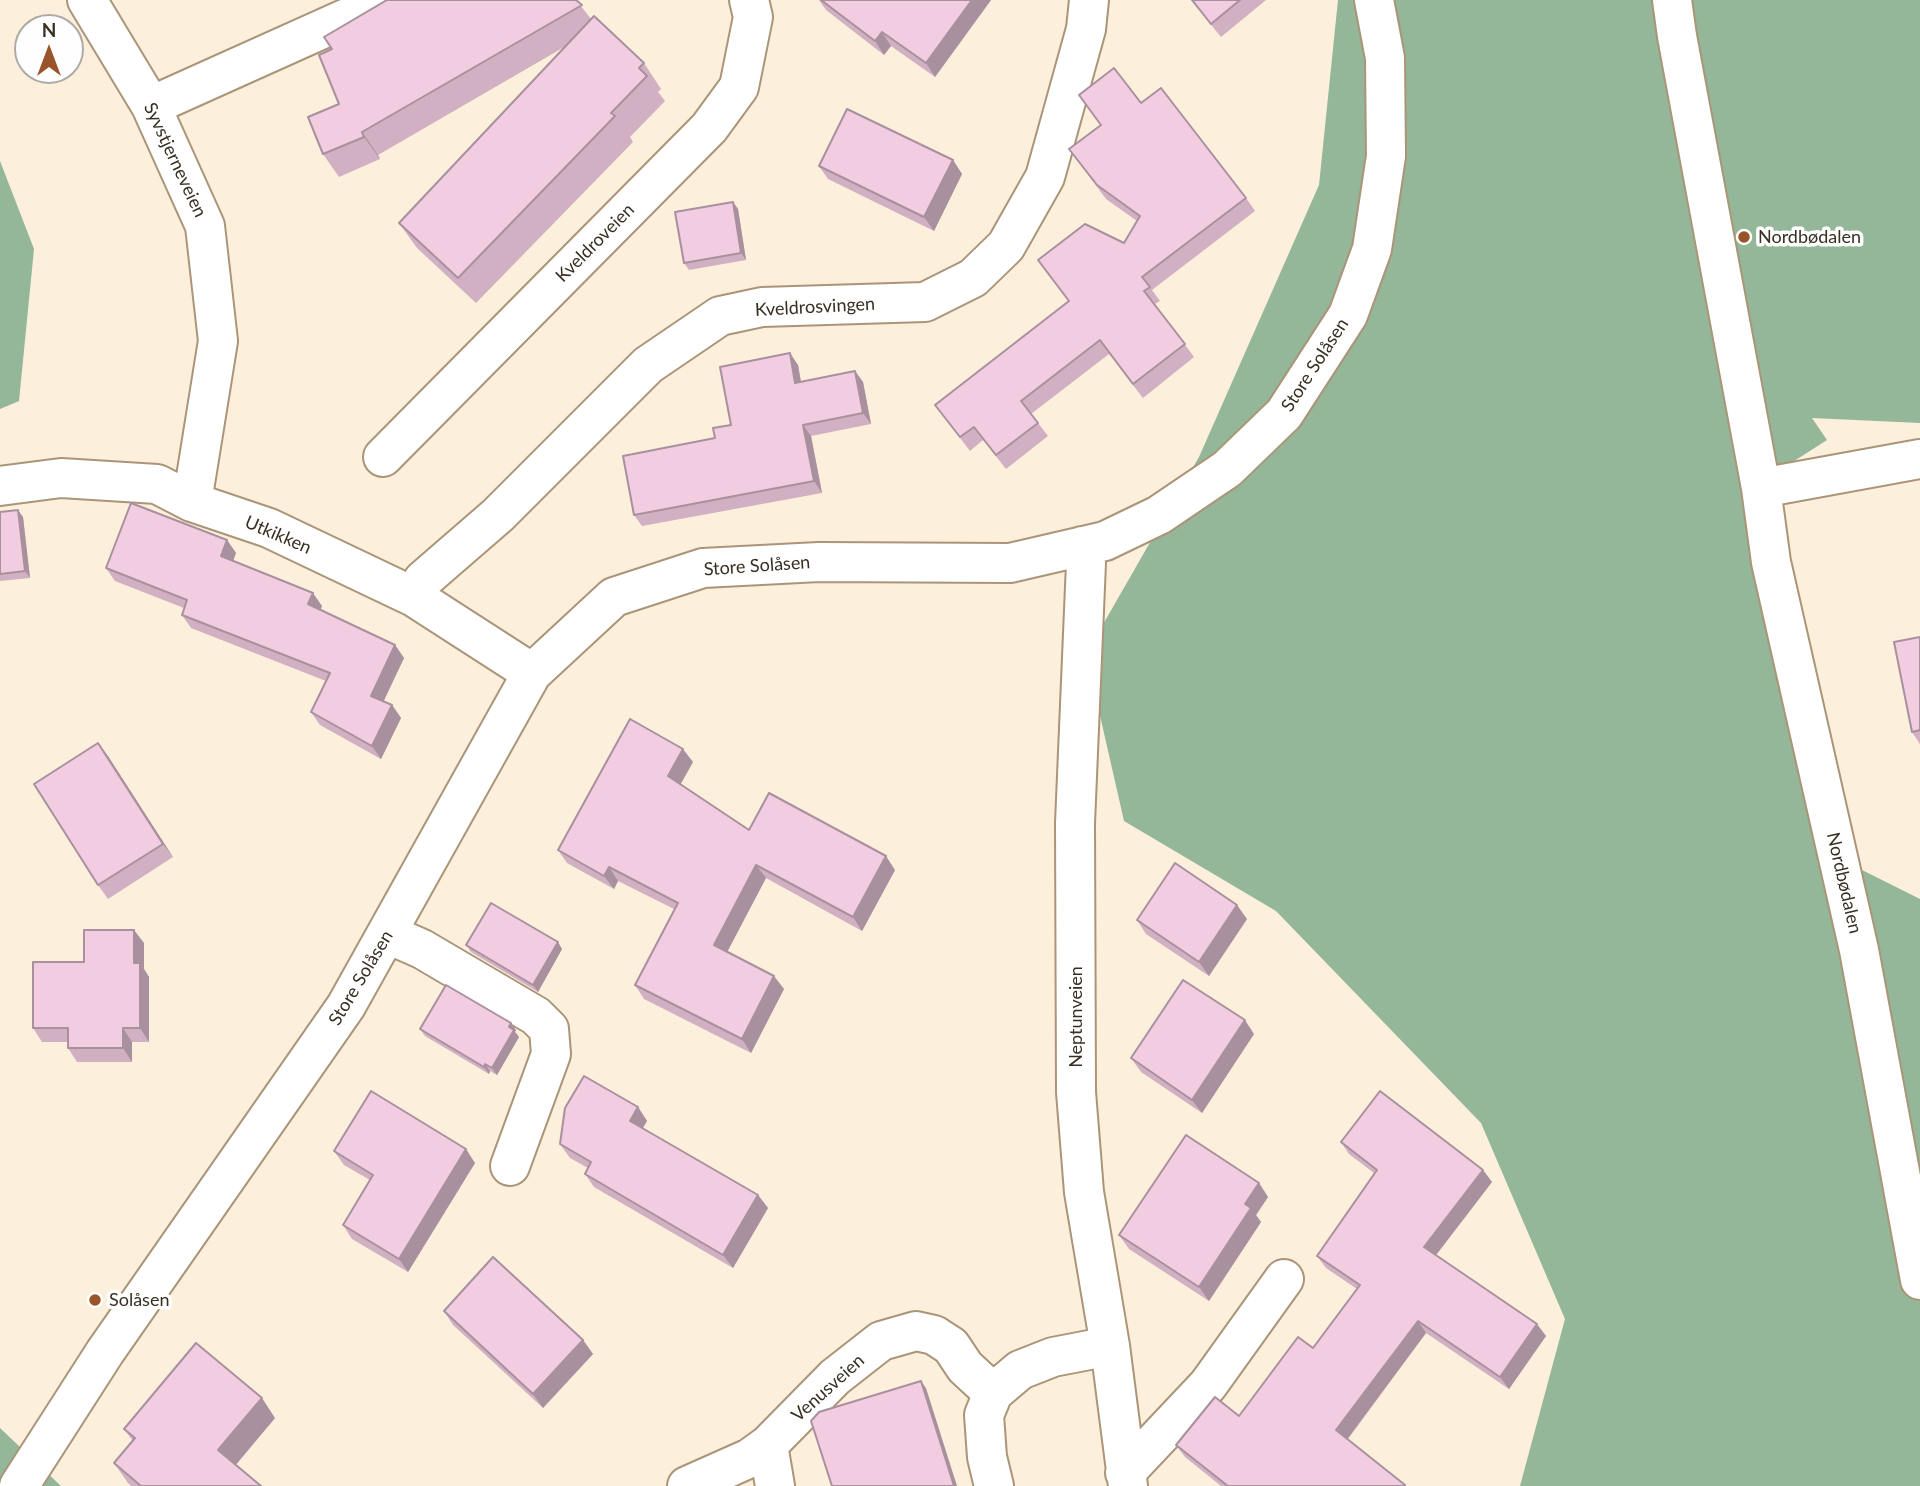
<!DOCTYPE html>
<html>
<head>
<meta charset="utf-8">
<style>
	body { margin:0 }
	#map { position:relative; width:1920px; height:1486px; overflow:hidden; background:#fcefdc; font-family:Lato,sans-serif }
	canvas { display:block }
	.north { position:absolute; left:14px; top:14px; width:70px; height:70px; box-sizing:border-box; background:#fefefe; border:2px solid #aeaba6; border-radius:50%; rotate:0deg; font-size:19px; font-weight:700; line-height:28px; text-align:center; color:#372f22 }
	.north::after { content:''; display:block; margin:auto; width:24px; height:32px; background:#99542a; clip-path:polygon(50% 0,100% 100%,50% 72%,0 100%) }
</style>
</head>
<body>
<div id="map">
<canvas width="1920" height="1486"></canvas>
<div class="north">N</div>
</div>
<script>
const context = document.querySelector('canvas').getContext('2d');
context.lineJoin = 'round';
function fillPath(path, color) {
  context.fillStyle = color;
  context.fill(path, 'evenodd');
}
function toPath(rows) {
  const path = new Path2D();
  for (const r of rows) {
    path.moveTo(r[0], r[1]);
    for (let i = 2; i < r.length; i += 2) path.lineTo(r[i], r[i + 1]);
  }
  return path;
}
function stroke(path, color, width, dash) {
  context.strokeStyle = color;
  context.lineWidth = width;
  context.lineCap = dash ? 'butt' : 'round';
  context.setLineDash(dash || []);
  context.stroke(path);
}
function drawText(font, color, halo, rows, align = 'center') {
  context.font = font + ' Lato,sans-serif';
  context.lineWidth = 7;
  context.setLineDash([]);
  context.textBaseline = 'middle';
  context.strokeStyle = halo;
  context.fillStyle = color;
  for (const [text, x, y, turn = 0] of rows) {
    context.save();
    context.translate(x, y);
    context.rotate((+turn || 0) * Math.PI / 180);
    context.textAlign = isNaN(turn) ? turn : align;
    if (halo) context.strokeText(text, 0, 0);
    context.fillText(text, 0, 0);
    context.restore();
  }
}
fillPath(toPath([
	[1338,0,1920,0,1920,423,1812,418,1827,440,1766,479,1774,668,1850,864,1920,899,1920,1486,1520,1486,1565,1319,1481,1123,1276,911,1124,821,1086,654,1199,457,1319,185],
	[0,161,34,249,19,401,0,409],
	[0,1428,61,1486,0,1486]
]), '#94b699');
const minor = toPath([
	[87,0,151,106,205,226,218,341,192,502],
	[1672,0,1677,36,1761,488,1771,562,1859,950,1920,1280],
	[151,106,349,17,376,0],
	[383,457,709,128,739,87,753,17,749,0],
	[0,486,61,478,157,484,192,502,269,528,414,597,532,673],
	[1761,488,1920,459],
	[1082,546,1086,563,1075,823,1076,1092,1084,1192,1110,1346,1128,1486],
	[414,597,423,580,498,515,648,365,720,316,762,307,925,302,973,278,1006,246,1045,177,1086,29,1089,0],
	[388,934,422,949,536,1016,549,1029,551,1054,510,1166],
	[768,1445,775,1486],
	[1125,1473,1208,1385,1284,1279],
	[19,1486,105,1352,346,1006,532,673,614,597,703,568,819,562,1010,563,1105,541,1159,515,1227,469,1284,414,1348,315,1372,249,1386,156,1385,58,1374,0],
	[687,1486,750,1458,768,1445,835,1377,881,1341,916,1331,934,1335,951,1346,965,1367,993,1393],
	[994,1486,987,1457,984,1415,993,1393,1020,1370,1053,1357,1110,1346]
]);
stroke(minor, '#aa9578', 42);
stroke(minor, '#fff', 38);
fillPath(toPath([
	[387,0,578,0,577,1,591,19,644,63,661,89,658,92,665,101,630,137,633,142,476,303,417,248,399,223,566,46,378,155,380,159,339,177,323,154,339,104,332,49],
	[819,0,991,0,935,77,891,46,884,55,826,10],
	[1191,0,1266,0,1221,37],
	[1079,95,1141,103,1246,198,1255,211,1152,290,1160,301,1155,304,1194,357,1143,398,1109,354,1031,414,1048,436,1006,469,983,440,970,451,935,405,1069,301,1038,260,1124,243,1137,221,1106,199,1069,149,1101,125],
	[953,160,962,174,934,231,828,179,819,166],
	[733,202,738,209,746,260,689,270,684,263],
	[798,365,801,382,855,371,863,382,871,424,811,436,822,493,642,526,634,515,715,438,731,425],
	[0,512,23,517,30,578,0,581],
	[227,540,236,553,233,561,322,606,320,610,395,645,404,658,383,701,392,705,401,718,381,759,320,725,311,712,326,681,191,628,182,615,184,608,115,581,106,568],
	[1920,637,1920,744,1912,732],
	[98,743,173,857,108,899,98,885],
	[693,762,680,784,749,830,895,870,862,931,766,878,727,952,784,989,751,1053,644,999,635,985,674,909,618,881,614,889,567,863,558,850],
	[1247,919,1209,976,1146,934,1137,920],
	[144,943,144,969,149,977,149,1042,132,1042,132,1062,77,1062,68,1048,68,1042,42,1042,33,1028,84,962],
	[466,945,562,949,538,992,471,952],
	[420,1029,516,1030,515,1032,519,1037,497,1075,490,1071,489,1074,425,1036],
	[1254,1034,1202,1113,1141,1072,1131,1058],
	[638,1107,647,1121,643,1128,758,1195,768,1208,733,1268,594,1187,585,1174,588,1168,570,1158,560,1144],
	[1341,1142,1483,1170,1492,1182,1436,1255,1546,1336,1509,1389,1426,1333,1348,1439,1406,1486,1221,1486,1185,1457,1176,1445,1239,1416,1313,1348,1357,1289,1326,1268,1317,1256,1374,1173,1349,1154],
	[334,1151,475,1163,408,1272,352,1239,343,1225,370,1180,344,1165],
	[1259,1183,1268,1197,1256,1215,1261,1222,1209,1301,1129,1249,1119,1235],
	[444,1311,583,1340,593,1354,543,1408,453,1325],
	[275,1418,236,1465,261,1486,131,1486,128,1483,114,1463,133,1441,124,1429]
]), '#d0b0c2');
fillPath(toPath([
	[972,0,991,0,935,77,926,63],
	[882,32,891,46,884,55,875,41],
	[362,132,378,155,380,159,364,137],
	[953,160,962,174,934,231,924,217],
	[733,202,738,209,746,260,741,253],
	[790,353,798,365,803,394,795,383],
	[855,371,863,382,871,424,863,413],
	[803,425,811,436,822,493,814,481],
	[18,510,23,517,30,578,25,571],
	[227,540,236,553,230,569,221,556],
	[313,593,322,606,318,617,308,604],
	[395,645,404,658,380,709,371,696],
	[392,705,401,718,381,759,372,746],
	[98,743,108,756,173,857,163,844],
	[683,749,693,762,678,789,668,776],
	[886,856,895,870,862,931,853,917],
	[756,865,766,878,724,958,714,945],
	[609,867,618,881,614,889,604,876],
	[1237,905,1247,919,1209,976,1199,962],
	[134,930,144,943,144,969,149,977,149,1042,140,1028,134,963],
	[558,942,562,949,538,992,533,985],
	[774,976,784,989,751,1053,742,1039],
	[1245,1020,1254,1034,1202,1113,1192,1100],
	[511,1023,516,1030,515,1032,519,1037,497,1075,492,1068],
	[123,1028,132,1042,132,1062,123,1048],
	[485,1064,490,1071,489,1074,484,1067],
	[638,1107,647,1121,639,1134,630,1121],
	[466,1149,475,1163,408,1272,399,1259],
	[1483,1170,1492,1182,1433,1259,1424,1247],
	[1259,1183,1268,1197,1256,1215,1261,1222,1209,1301,1199,1287,1245,1204],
	[758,1195,768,1208,733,1268,723,1255],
	[1418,1321,1426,1333,1345,1442,1336,1430],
	[1537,1324,1546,1336,1509,1389,1500,1377],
	[583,1340,593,1354,543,1408,533,1394],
	[921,1381,926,1388,957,1486,954,1486],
	[262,1398,275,1418,232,1469,218,1450]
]), '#a9909e');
const building = toPath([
	[387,0,576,0,582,5,362,132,364,137,323,154,308,117,339,104,319,55,332,49,324,37,387,0],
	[821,0,972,0,926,63,882,32,875,41,821,0],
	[1192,0,1240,0,1211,24,1192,0],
	[594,16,644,63,639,68,647,76,611,113,615,116,458,278,399,223,594,16],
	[1114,68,1141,103,1161,88,1246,198,1142,277,1150,287,1144,291,1185,344,1133,384,1100,340,1021,401,1038,423,996,455,974,427,960,437,935,405,1069,301,1038,260,1085,224,1124,243,1140,216,1097,185,1069,149,1101,125,1079,95,1114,68],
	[847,109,953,160,924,217,819,166,847,109],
	[733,202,741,253,684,263,675,212,733,202],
	[790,353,795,383,855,371,863,413,803,425,814,481,634,515,623,456,715,438,713,428,731,425,720,367,790,353],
	[131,503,227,540,221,556,313,593,308,604,395,645,371,696,392,705,372,746,311,712,330,673,182,615,187,600,106,568,131,503],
	[18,510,25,571,0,574,0,512,18,510],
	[1920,637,1920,730,1912,732,1894,642,1920,637],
	[630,719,683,749,668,776,749,830,769,793,886,856,853,917,756,865,714,945,774,976,742,1039,635,985,678,903,609,867,604,876,558,850,630,719],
	[98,743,163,844,98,885,34,784,98,743],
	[1175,863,1237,905,1199,962,1137,920,1175,863],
	[491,903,558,942,533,985,466,945,491,903],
	[84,930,134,930,134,963,140,963,140,1028,123,1028,123,1048,68,1048,68,1028,33,1028,33,962,84,962,84,930],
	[1183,980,1245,1020,1192,1100,1131,1058,1183,980],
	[446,985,511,1023,509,1027,514,1030,492,1068,485,1064,484,1067,420,1029,446,985],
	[584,1076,638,1107,630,1121,758,1195,723,1255,585,1174,591,1162,560,1144,565,1108,584,1076],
	[371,1091,466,1149,399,1259,343,1225,373,1175,334,1151,371,1091],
	[1380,1091,1483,1170,1424,1247,1537,1324,1500,1377,1418,1321,1336,1430,1405,1485,1404,1486,1228,1486,1176,1445,1215,1397,1239,1416,1298,1337,1313,1348,1360,1285,1317,1256,1377,1170,1341,1142,1380,1091],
	[1186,1135,1259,1183,1245,1204,1251,1208,1199,1287,1119,1235,1186,1135],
	[493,1257,583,1340,533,1394,444,1311,493,1257],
	[196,1343,262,1398,218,1450,261,1486,141,1486,114,1463,135,1438,124,1429,196,1343],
	[921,1381,954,1486,832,1486,811,1421,819,1412,921,1381]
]);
fillPath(building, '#f2cde1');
stroke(building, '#a9909e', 2);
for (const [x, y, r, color] of [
	[1744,237,7,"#99542a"],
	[95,1300,7,"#99542a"]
]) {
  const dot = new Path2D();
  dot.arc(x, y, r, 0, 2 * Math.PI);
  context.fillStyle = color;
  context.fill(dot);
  stroke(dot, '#fefefe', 2.5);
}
drawText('18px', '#372f22', '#fefefe', [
	["Syvstjerneveien",175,160,65],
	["Kveldroveien",595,243,-45],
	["Kveldrosvingen",815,307,-3],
	["Store Solåsen",1315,365,-57],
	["Utkikken",278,535,23],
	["Store Solåsen",757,566,-4],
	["Nordbødalen",1844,883,77],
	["Store Solåsen",361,978,-59],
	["Neptunveien",1076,1017,-90],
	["Venusveien",828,1388,-42]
]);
drawText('18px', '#372f22', '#fefefe', [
	["Nordbødalen",1758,237],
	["Solåsen",109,1300]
], 'left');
</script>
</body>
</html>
